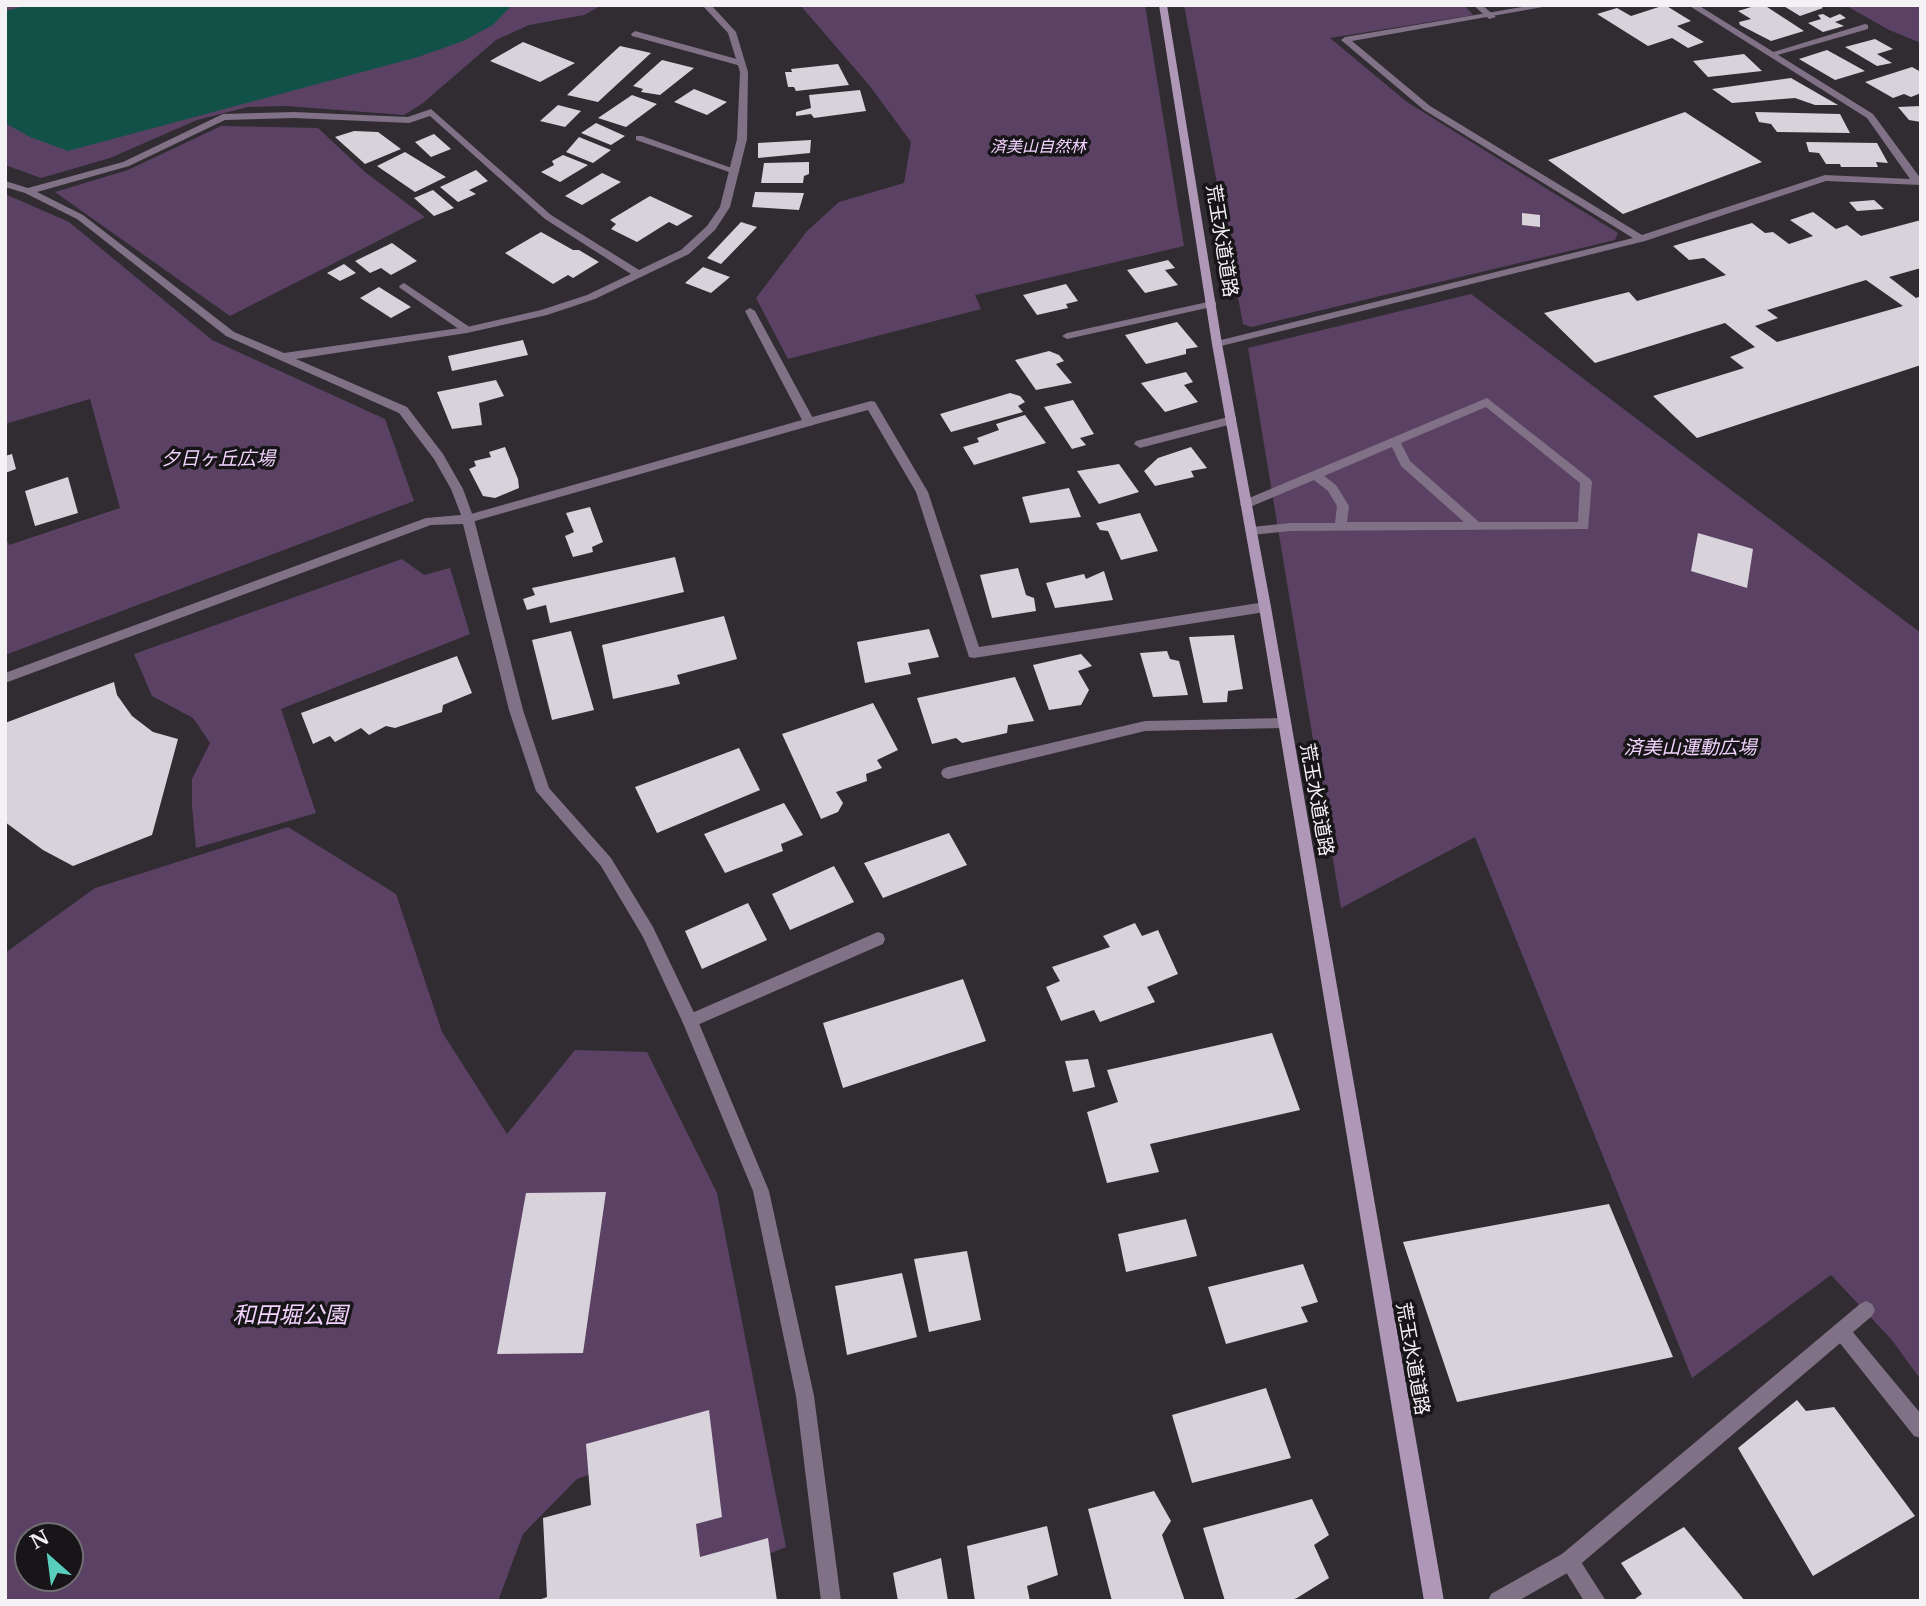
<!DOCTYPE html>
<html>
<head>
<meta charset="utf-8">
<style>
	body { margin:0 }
	#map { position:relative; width:1926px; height:1606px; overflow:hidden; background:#302c32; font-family:"Libre Baskerville",serif }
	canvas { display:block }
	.frame { position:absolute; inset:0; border:7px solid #f5f2f6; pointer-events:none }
	.north { position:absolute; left:14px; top:1522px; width:70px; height:70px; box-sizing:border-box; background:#171518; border:2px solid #706d71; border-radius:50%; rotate:332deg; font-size:19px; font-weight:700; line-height:28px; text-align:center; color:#f5f2f6 }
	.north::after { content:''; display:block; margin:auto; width:24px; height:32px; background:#5acebd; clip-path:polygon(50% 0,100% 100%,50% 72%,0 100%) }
</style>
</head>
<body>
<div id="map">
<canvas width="1926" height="1606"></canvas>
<div class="frame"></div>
<div class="north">N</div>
</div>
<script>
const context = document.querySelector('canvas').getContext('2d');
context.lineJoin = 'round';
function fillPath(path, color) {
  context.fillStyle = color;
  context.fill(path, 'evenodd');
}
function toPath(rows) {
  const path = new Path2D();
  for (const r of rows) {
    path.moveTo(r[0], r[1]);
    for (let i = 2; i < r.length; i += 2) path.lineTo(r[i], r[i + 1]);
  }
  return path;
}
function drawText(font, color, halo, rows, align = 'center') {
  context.font = font + ' "Libre Baskerville","Noto Sans JP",serif';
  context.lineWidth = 7;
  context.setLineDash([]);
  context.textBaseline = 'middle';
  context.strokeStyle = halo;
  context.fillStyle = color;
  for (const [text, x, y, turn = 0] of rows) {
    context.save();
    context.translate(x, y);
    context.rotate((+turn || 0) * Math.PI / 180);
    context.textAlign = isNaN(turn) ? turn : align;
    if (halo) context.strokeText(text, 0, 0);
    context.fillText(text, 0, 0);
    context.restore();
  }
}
fillPath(toPath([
	[5,5,602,5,584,15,529,25,496,40,423,103,404,115,286,106,248,107,197,120,110,158,41,178,5,165],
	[800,5,1145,5,1184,246,975,295,981,309,788,359,756,298,807,231,839,202,904,183,911,142,869,85],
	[1184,5,1464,5,1473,15,1330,38,1407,102,1618,233,1615,240,1251,327,1243,324],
	[1845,5,1921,5,1921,43,1889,30],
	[221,126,318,128,365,172,425,217,230,316,55,192,128,170],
	[5,194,69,222,212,340,385,419,414,501,5,655,5,536,9,545,120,508,90,399,5,424],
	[1471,294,1921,633,1921,1380,1891,1339,1831,1275,1692,1378,1475,837,1341,908,1248,348],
	[402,559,424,575,450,568,470,634,281,709,316,813,196,848,192,806,192,779,210,743,193,718,152,696,134,654],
	[288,827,396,894,442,1032,507,1134,575,1050,647,1052,717,1193,786,1547,703,1581,655,1450,577,1479,523,1534,498,1601,5,1601,5,953,95,888],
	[28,1536,70,1536,70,1578,28,1578]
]), '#5b4264');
fillPath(toPath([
	[29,5,512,5,493,25,463,41,418,57,68,151,30,137,5,123,5,11]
]), '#125148');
fillPath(toPath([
	[1665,5,1691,21,1677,26,1704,42,1688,48,1672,38,1648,46,1597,14,1617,8,1631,16],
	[1758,5,1764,5,1804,31,1771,41,1740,25,1739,22,1751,19,1738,11],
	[1782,5,1819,5,1823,8,1800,16],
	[1823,14,1830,18,1840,14,1846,18,1835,22,1844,26,1823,32,1808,23,1821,19,1818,15],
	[1875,39,1893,49,1877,54,1892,63,1877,66,1845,47],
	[523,42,575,63,540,82,490,61],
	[620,46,651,53,598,102,567,95],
	[1827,50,1865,71,1835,80,1799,59],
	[1744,54,1762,71,1708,77,1693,61],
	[662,60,694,68,660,95,641,92,643,89,633,86],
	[838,64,849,85,796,91,794,87,788,87,785,72,792,72,791,69],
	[1912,67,1921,72,1921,93,1911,97,1904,94,1893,98,1865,82],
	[1791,78,1838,105,1815,105,1795,98,1732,103,1712,89],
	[694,89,727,102,707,115,674,102],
	[860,90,866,111,814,118,811,114,796,116,796,112,811,108,809,95],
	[632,95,657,104,626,127,598,118],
	[558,105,581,111,565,127,540,121],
	[1921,106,1921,122,1909,120,1898,107],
	[1685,112,1762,162,1623,214,1548,160],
	[1755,112,1840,114,1850,133,1777,132,1771,124,1759,122],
	[596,123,625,136,611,145,581,133],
	[354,131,378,132,401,149,365,164,335,137],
	[434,134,451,149,431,157,415,142],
	[579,137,611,150,593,163,566,152],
	[811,140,810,153,758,158,758,143],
	[1806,142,1877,143,1888,163,1876,162,1878,167,1841,167,1840,164,1826,164,1819,153,1809,152],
	[405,152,446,177,415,192,377,166],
	[563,155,588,165,560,182,541,172,554,165,552,161],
	[809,162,809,174,804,176,803,183,761,183,764,163],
	[476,170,488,181,469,190,476,194,458,202,440,187],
	[602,173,621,182,582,205,565,196],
	[433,190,454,208,434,216,414,198],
	[755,192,804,193,799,210,752,207],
	[650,196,693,216,677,226,669,222,637,242,611,229,616,224,610,220],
	[1874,200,1884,209,1857,211,1849,202],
	[1813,212,1836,229,1847,225,1861,236,1921,220,1921,268,1889,277,1916,298,1921,296,1921,365,1697,438,1653,396,1744,368,1730,357,1755,347,1725,323,1595,363,1544,313,1629,292,1637,301,1726,275,1704,258,1689,260,1673,246,1752,223,1765,233,1773,232,1789,244,1813,236,1790,220],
	[1866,280,1903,306,1777,342,1755,326,1778,318,1767,310],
	[1522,213,1540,215,1540,227,1522,225],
	[741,222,757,227,721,264,707,258],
	[541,232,573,250,579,250,599,262,573,278,568,275,553,284,505,253],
	[392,243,417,261,391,275,381,268,370,273,355,261],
	[1168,260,1175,268,1165,270,1178,285,1145,293,1127,270],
	[344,264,356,273,340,281,327,273],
	[703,267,730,277,711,293,685,283],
	[1066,284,1078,301,1066,304,1068,308,1037,315,1023,295],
	[379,287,411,307,391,318,360,298],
	[1177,322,1198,347,1186,349,1186,354,1146,364,1125,335],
	[523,340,528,355,452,371,448,356],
	[1049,351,1059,355,1064,361,1056,364,1072,383,1036,390,1015,360],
	[1186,372,1193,382,1184,385,1198,402,1165,412,1141,383],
	[496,380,504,396,479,403,482,425,452,429,437,392],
	[1010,393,1020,396,1025,402,1018,406,1023,412,951,432,940,414],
	[1073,400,1094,434,1080,438,1086,445,1072,449,1044,407],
	[1025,415,1046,443,974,465,963,447,979,442,977,438,999,430,996,424],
	[505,447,518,479,519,488,495,498,483,496,469,469,476,466,474,461,491,457,489,452],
	[1191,447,1207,468,1191,471,1194,477,1155,486,1144,471,1158,458],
	[12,454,16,469,5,473,5,456],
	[1119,464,1139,492,1099,504,1077,471],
	[68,477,78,513,35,526,25,491],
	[1069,488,1081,517,1030,523,1022,497],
	[590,507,603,542,592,547,593,552,573,557,565,536,574,532,566,513],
	[1140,513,1158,551,1121,560,1108,531,1100,530,1096,523],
	[1698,533,1753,549,1747,588,1691,571],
	[675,557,684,592,550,623,546,605,527,610,523,599,535,595,532,588],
	[1018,568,1026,595,1034,598,1036,611,992,618,980,575],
	[1104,571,1113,600,1055,608,1046,583,1084,574,1086,579],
	[724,616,737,659,677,675,680,684,613,699,602,645],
	[929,629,939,657,908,663,911,674,865,683,857,642],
	[571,631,594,710,552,720,532,640],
	[1234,635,1243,689,1228,691,1227,702,1203,703,1189,637],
	[1167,651,1170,659,1179,661,1188,695,1153,697,1140,653],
	[1081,654,1092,666,1078,671,1089,690,1081,705,1049,710,1033,665],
	[457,656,472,693,443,705,442,712,395,728,386,726,369,735,361,728,335,742,330,736,313,744,301,713],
	[1015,677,1034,721,1008,725,1007,733,962,743,956,738,932,744,917,698],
	[114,682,117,695,132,716,153,732,178,739,152,835,73,866,43,850,5,822,5,723],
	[873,703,898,750,877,760,882,768,866,774,867,781,836,792,843,803,838,812,821,819,782,734],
	[739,748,760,790,657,833,635,787],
	[784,803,803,835,781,844,783,851,725,873,704,834],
	[949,833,967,865,883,898,864,863],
	[834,866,854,902,790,930,772,894],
	[748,903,767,940,702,969,685,931],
	[1135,923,1142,936,1158,930,1178,974,1147,987,1155,1002,1100,1022,1094,1010,1061,1021,1046,987,1060,981,1052,967,1110,947,1103,936],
	[963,979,986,1041,843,1088,823,1023],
	[1272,1033,1300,1110,1150,1144,1159,1172,1107,1183,1087,1112,1118,1102,1107,1070],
	[1088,1059,1095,1087,1073,1092,1065,1061],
	[606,1192,583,1353,497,1354,526,1193],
	[1609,1204,1673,1357,1457,1402,1403,1242],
	[1186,1219,1197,1256,1126,1272,1118,1234],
	[967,1251,981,1320,929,1332,914,1259],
	[1303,1264,1318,1302,1301,1307,1308,1322,1226,1344,1208,1287],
	[902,1273,917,1337,847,1355,835,1286],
	[1266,1388,1291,1458,1192,1483,1172,1415],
	[1797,1400,1806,1411,1834,1407,1915,1516,1813,1576,1738,1448],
	[709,1410,722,1517,696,1524,700,1557,768,1538,777,1601,536,1601,547,1597,543,1518,591,1505,586,1444],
	[1154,1491,1171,1521,1162,1535,1185,1601,1112,1601,1088,1509],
	[1312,1499,1329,1535,1314,1545,1329,1578,1297,1598,1288,1601,1225,1601,1203,1528],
	[1047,1526,1058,1575,1027,1586,1030,1601,975,1601,967,1546],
	[1684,1527,1745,1601,1632,1601,1642,1594,1621,1563],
	[941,1558,948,1601,898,1601,893,1573]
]), '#d8d2da');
fillPath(toPath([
	[1473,5,1482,5,1496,17,1489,19,1473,5],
	[1865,24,1868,25,1868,29,1774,56,1767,54,1865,24],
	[635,31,744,61,745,63,741,66,632,36,631,34,635,31],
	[636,136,642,136,740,171,732,173,636,140,636,136],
	[404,283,471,328,471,332,463,332,400,288,399,286,404,283],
	[1212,301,1216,302,1216,306,1067,339,1062,336,1067,333,1212,301],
	[750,308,755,311,815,422,813,425,468,523,464,522,462,519,464,516,802,420,745,311,750,308],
	[1487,398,1590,479,1592,482,1588,529,1291,531,1251,535,1245,531,1251,527,1291,523,1335,523,1337,506,1328,491,1314,480,1250,507,1242,507,1240,504,1242,501,1487,398],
	[1486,407,1580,483,1578,522,1479,522,1410,461,1401,443,1486,407],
	[1392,447,1401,466,1464,522,1347,522,1349,506,1336,485,1324,476,1392,447],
	[1232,416,1236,417,1236,423,1140,448,1134,444,1136,441,1232,416],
	[1283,718,1290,723,1283,728,1145,731,948,779,943,777,941,773,943,769,948,767,1145,721,1283,718],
	[878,932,883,934,885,939,883,944,695,1026,690,1028,685,1026,682,1021,685,1016,878,932],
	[1841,1322,1847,1325,1921,1414,1921,1438,1914,1436,1835,1337,1832,1331,1835,1325,1841,1322],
	[1569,1551,1576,1554,1606,1601,1584,1601,1559,1561,1562,1554,1569,1551]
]), '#807186');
fillPath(toPath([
	[702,5,711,5,736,32,748,72,747,139,730,207,715,230,689,254,595,299,547,315,467,333,296,359,407,407,443,454,463,489,474,519,523,710,549,788,611,858,653,927,698,1021,769,1191,814,1396,841,1601,821,1601,796,1396,753,1191,683,1023,643,937,601,866,536,791,509,710,463,524,431,525,5,683,5,673,426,518,461,515,451,489,434,459,399,413,226,336,77,219,25,193,5,187,5,181,28,188,123,162,223,114,294,112,408,117,431,109,551,215,639,270,681,250,707,226,720,207,737,139,740,72,728,33,702,5],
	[430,116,545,219,631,274,587,295,541,310,467,327,284,353,234,332,83,215,37,192,129,166,225,120,294,118,409,123,430,116],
	[1534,5,1554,5,1352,41,1430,106,1642,235,1825,175,1910,179,1867,118,1688,5,1698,5,1873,114,1921,179,1921,185,1826,181,1645,241,1217,347,1213,346,1213,342,1217,341,1633,238,1424,110,1341,40,1345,37,1534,5],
	[871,401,875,402,928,492,979,647,1265,602,1271,607,1265,612,974,658,969,657,916,492,868,410,809,426,803,422,805,419,871,401],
	[1866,1301,1872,1304,1875,1310,1872,1316,1576,1568,1518,1601,1488,1601,1491,1594,1562,1554,1860,1304,1866,1301]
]), '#807186');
fillPath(toPath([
	[1159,5,1167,5,1222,344,1271,607,1444,1601,1424,1601,1259,607,1212,344,1159,5]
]), '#af97b8');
drawText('italic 16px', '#f2d3fd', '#171518', [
	["済美山自然林",1038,147]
]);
drawText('19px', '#f5f2f6', '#171518', [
	["荒玉水道道路",1221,241,81],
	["荒玉水道道路",1316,800,80],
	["荒玉水道道路",1412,1359,80]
]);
drawText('italic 19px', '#f2d3fd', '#171518', [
	["夕日ヶ丘広場",218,460],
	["済美山運動広場",1690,749]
]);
drawText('italic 23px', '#f2d3fd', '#171518', [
	["和田堀公園",290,1317]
]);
</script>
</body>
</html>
